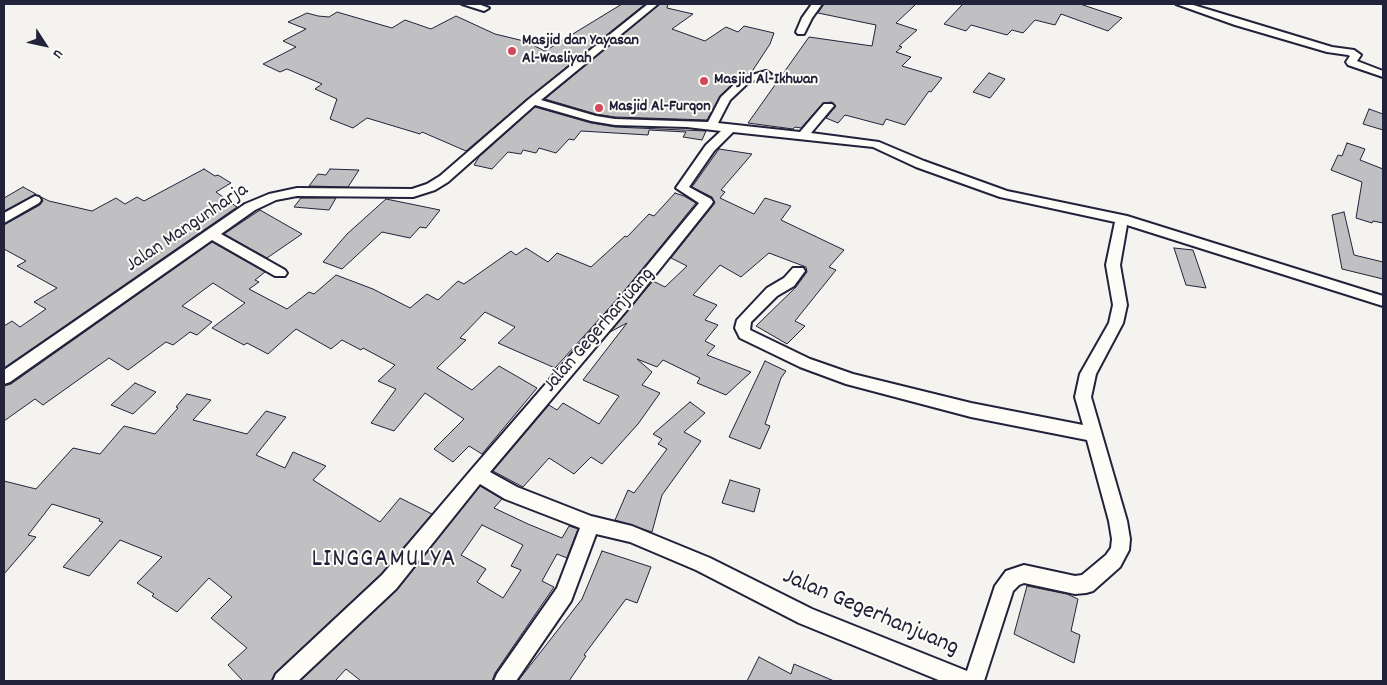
<!DOCTYPE html>
<html>
<head>
<meta charset="utf-8">
<style>
	body { margin:0 }
	#map { position:relative; width:1387px; height:685px; overflow:hidden; background:#f4f3ef; font-family:Dekko,sans-serif }
	canvas { display:block }
	.frame { position:absolute; inset:0; border:5px solid #22223b; pointer-events:none }
	.north { position:absolute; left:20px; top:20px; width:50px; height:50px; -webkit-text-stroke:4px #fdfcf7; paint-order:stroke; rotate:125deg; font-size:14px; font-weight:700; line-height:20px; text-align:center; color:#22223b }
	.north::after { content:''; display:block; margin:auto; width:18px; height:22px; background:#22223b; clip-path:polygon(50% 0,100% 100%,50% 72%,0 100%) }
</style>
</head>
<body>
<div id="map">
<canvas width="1387" height="685"></canvas>
<div class="frame"></div>
<div class="north">U</div>
</div>
<script>
const context = document.querySelector('canvas').getContext('2d');
context.lineJoin = 'round';
function fillPath(path, color) {
  context.fillStyle = color;
  context.fill(path, 'evenodd');
}
function toPath(rows) {
  const path = new Path2D();
  for (const r of rows) {
    path.moveTo(r[0], r[1]);
    for (let i = 2; i < r.length; i += 2) path.lineTo(r[i], r[i + 1]);
  }
  return path;
}
function stroke(path, color, width, dash) {
  context.strokeStyle = color;
  context.lineWidth = width;
  context.lineCap = dash ? 'butt' : 'round';
  context.setLineDash(dash || []);
  context.stroke(path);
}
function drawText(font, color, halo, rows, align = 'center') {
  context.font = font + ' Dekko,sans-serif';
  context.lineWidth = 4;
  context.setLineDash([]);
  context.textBaseline = 'middle';
  context.strokeStyle = halo;
  context.fillStyle = color;
  for (const [text, x, y, turn = 0] of rows) {
    context.save();
    context.translate(x, y);
    context.rotate((+turn || 0) * Math.PI / 180);
    context.textAlign = isNaN(turn) ? turn : align;
    if (halo) context.strokeText(text, 0, 0);
    context.fillText(text, 0, 0);
    context.restore();
  }
}
const building = toPath([
	[622,4,645,4,528,98,466,151,422,132,420,134,367,118,353,128,330,119,337,99,315,89,322,84,287,69,280,72,263,64,296,47,283,41,306,29,288,22,307,13,318,16,329,17,337,12,392,28,405,20,431,29,456,16,495,34,524,41,545,51,622,4],
	[660,4,668,4,667,8,693,14,672,29,705,41,726,27,738,32,744,26,774,33,770,44,751,73,740,77,720,96,707,120,615,117,596,114,545,99,660,4],
	[824,4,916,4,896,23,917,30,899,46,902,47,896,52,911,57,902,66,942,78,931,92,929,91,905,125,886,119,883,125,845,115,838,123,826,118,836,106,832,102,823,103,801,128,795,127,793,129,748,123,809,37,872,46,876,25,818,13,824,4],
	[963,4,1080,4,1122,18,1108,31,1061,14,1055,25,1035,20,1023,33,1012,30,1007,35,971,25,966,31,944,24,963,4],
	[989,73,1005,79,990,98,973,92,989,73],
	[535,107,591,123,615,127,706,131,702,140,683,137,686,132,649,130,648,135,581,131,574,140,569,139,556,153,539,148,536,153,523,150,521,154,508,152,492,169,474,165,479,157,535,107],
	[1369,109,1383,114,1383,130,1363,124,1369,109],
	[1347,143,1365,149,1360,160,1383,169,1383,223,1373,221,1372,223,1356,218,1362,182,1331,170,1338,155,1342,156,1347,143],
	[719,149,752,154,721,190,725,192,720,198,754,214,765,198,791,206,781,220,844,250,829,267,836,270,795,321,805,326,787,344,756,326,796,287,807,272,806,267,769,253,741,277,720,265,693,295,717,305,705,320,718,325,705,341,715,346,707,355,751,372,726,395,697,383,700,378,663,360,657,367,637,359,652,372,642,385,660,393,638,424,602,464,591,457,574,474,549,458,523,487,493,471,549,405,557,410,563,403,599,424,619,396,583,380,627,323,610,332,653,281,665,287,687,266,671,258,715,203,712,197,692,187,719,149],
	[204,169,215,176,218,175,231,183,216,192,237,207,4,368,4,326,12,321,20,327,46,309,34,302,57,288,17,266,26,261,4,249,4,225,40,205,43,201,41,197,49,201,92,211,116,198,125,204,137,197,144,201,204,169],
	[330,169,359,170,348,187,309,186,318,174,326,175,330,169],
	[23,187,36,194,4,211,4,198,23,187],
	[675,193,684,196,696,203,621,295,555,368,498,343,515,327,485,312,460,338,466,340,437,368,472,390,499,366,537,388,482,454,469,446,453,462,434,449,464,419,425,393,394,431,371,423,396,389,378,381,395,365,363,348,361,350,342,340,331,349,296,329,268,354,247,343,244,345,212,328,245,303,213,283,182,306,212,322,197,335,190,332,173,345,166,342,128,370,109,358,43,405,35,399,4,421,4,386,11,384,212,242,265,272,255,280,259,282,249,289,287,309,309,292,314,294,336,275,373,289,410,308,427,294,438,300,458,281,464,284,511,251,516,255,526,248,548,262,557,253,591,267,625,236,627,237,649,214,654,216,675,193],
	[301,198,336,198,329,210,294,207,301,198],
	[386,199,440,210,426,228,420,227,410,238,382,232,342,269,323,262,347,234,386,199],
	[260,210,302,234,267,258,224,234,260,210],
	[1344,212,1354,255,1383,262,1383,279,1342,269,1332,215,1344,212],
	[1174,248,1193,250,1206,288,1186,285,1174,248],
	[765,361,786,371,781,378,765,424,770,426,760,449,729,437,765,361],
	[135,383,156,392,133,414,111,405,135,383],
	[187,394,211,400,193,420,247,434,266,411,286,417,256,455,285,468,293,452,326,466,313,480,380,522,400,498,432,514,381,574,275,673,271,681,243,681,228,665,247,648,211,618,232,597,209,578,177,612,152,596,154,594,137,583,162,557,120,540,89,576,63,567,103,522,99,521,100,519,52,504,28,535,36,537,4,574,4,481,36,489,73,448,100,454,124,426,155,434,178,408,176,407,187,394],
	[690,402,705,413,684,432,701,441,662,495,652,532,615,520,628,490,634,493,667,449,658,444,662,439,653,434,690,402],
	[730,480,760,489,754,512,722,503,730,480],
	[480,486,502,499,494,508,528,524,562,538,569,526,578,529,567,558,557,554,542,581,554,587,495,673,492,681,361,681,346,669,335,681,300,681,397,590,480,486],
	[482,525,523,545,511,566,521,570,503,598,477,582,486,569,461,555,482,525],
	[602,551,651,567,637,603,626,599,584,655,586,656,569,681,518,681,582,599,602,551],
	[1027,586,1067,594,1078,599,1071,631,1080,635,1074,663,1014,634,1027,586],
	[759,657,791,674,794,664,834,681,747,681,759,657]
]);
fillPath(building, '#c0bfc2');
stroke(building, '#22223b', 1);
const minor = toPath([
	[462,4,478,4,489,8,484,11,462,4],
	[648,4,658,4,541,100,596,116,615,119,708,122,721,97,741,78,766,71,771,74,770,76,749,82,730,100,718,123,800,132,824,104,832,104,834,106,832,108,811,133,879,142,924,161,1007,191,1127,216,1383,296,1383,306,1127,225,1120,265,1127,305,1123,323,1096,374,1091,397,1127,521,1130,539,1129,550,1120,567,1093,591,1086,593,1075,594,1024,583,1019,585,1013,591,984,681,941,681,799,623,696,570,630,542,596,534,571,601,516,681,494,681,497,674,557,588,580,528,505,499,480,484,396,589,298,681,273,681,276,674,382,575,472,469,622,296,699,203,676,188,706,145,721,131,687,127,615,125,591,121,535,105,448,182,435,190,413,197,297,196,276,200,255,210,221,234,285,270,287,273,285,276,275,276,212,240,10,382,4,384,4,370,245,204,269,194,297,188,412,189,427,184,440,176,529,99,648,4],
	[733,132,873,147,916,167,1000,197,1115,222,1106,265,1113,305,1109,323,1080,374,1075,397,1083,425,971,403,853,374,810,359,750,330,751,322,777,296,794,286,805,271,803,268,793,268,784,278,767,288,737,320,735,328,740,338,800,367,846,384,971,417,1087,440,1109,521,1112,539,1111,548,1106,555,1082,575,1075,576,1024,565,1006,571,995,586,967,671,812,609,710,558,632,526,591,516,517,487,490,472,632,304,711,205,713,202,711,199,689,187,714,151,733,132],
	[812,4,822,4,812,18,804,34,798,34,796,32,802,18,812,4],
	[1176,4,1190,4,1332,47,1354,50,1361,55,1357,61,1383,71,1383,77,1348,65,1346,62,1350,56,1348,55,1327,52,1235,25,1176,4],
	[35,196,39,197,41,200,39,203,4,223,4,213,35,196]
]);
stroke(minor, '#22223b', 4);
fillPath(minor, '#fdfcf7');
for (const [x, y, r, color] of [
	[512,51,5,"#d1495b"],
	[704,81,5,"#d1495b"],
	[599,108,5,"#d1495b"]
]) {
  const dot = new Path2D();
  dot.arc(x, y, r, 0, 2 * Math.PI);
  context.fillStyle = color;
  context.fill(dot);
  stroke(dot, '#fdfcf7', 2);
}
drawText('bold 16px', '#22223b', '#fdfcf7', [
	["Masjid dan Yayasan",522,42],
	["Al-Wasliyah",522,60],
	["Masjid Al-Ikhwan",714,81],
	["Masjid Al-Furqon",609,108]
], 'left');
drawText('20px', '#22223b', '#fdfcf7', [
	["Jalan Mangunharja",188,229,-34],
	["Jalan Gegerhanjuang",600,331,-49]
]);
drawText('24px', '#22223b', '#fdfcf7', [
	["Jalan Gegerhanjuang",870,614,23]
]);
context.letterSpacing = '1px';
drawText('26px', '#22223b', '#fdfcf7', [
	["LINGGAMULYA",384,561]
]);
context.letterSpacing = '0px';
</script>
</body>
</html>
